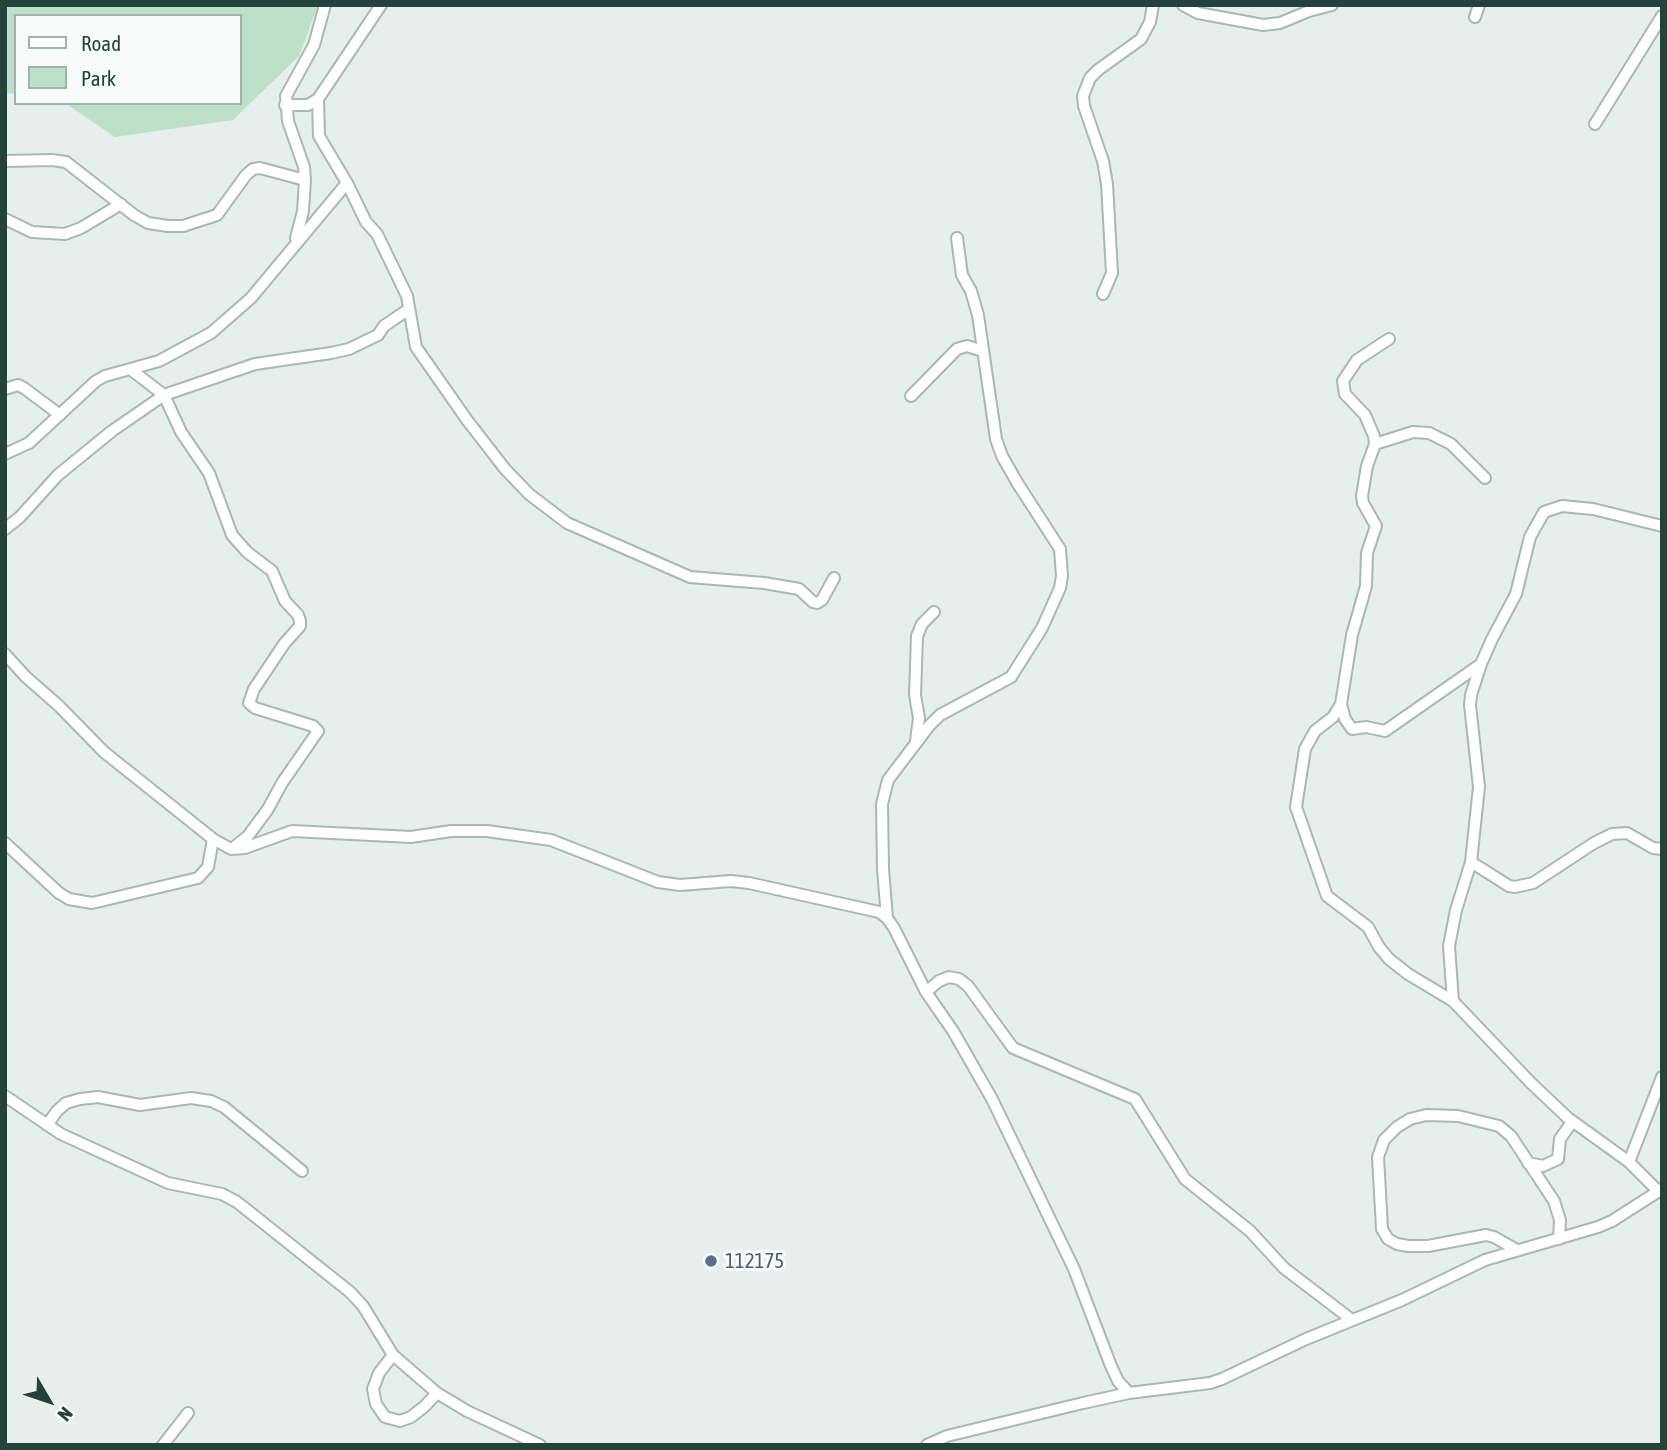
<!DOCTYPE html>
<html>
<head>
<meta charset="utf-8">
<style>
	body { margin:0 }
	#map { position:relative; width:1667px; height:1450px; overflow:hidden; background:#e6efeb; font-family:"Asap Condensed",sans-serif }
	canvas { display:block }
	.frame { position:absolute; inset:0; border:7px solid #24423a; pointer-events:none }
	.legend { position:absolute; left:14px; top:14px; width:228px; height:91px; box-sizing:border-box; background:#f7fbf9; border:2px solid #a3b1ad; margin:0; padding:9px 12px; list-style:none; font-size:21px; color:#24423a }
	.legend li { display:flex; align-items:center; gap:14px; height:35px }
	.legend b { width:35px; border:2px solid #a3b1ad }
	.north { position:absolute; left:14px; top:1366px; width:70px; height:70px; -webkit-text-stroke:5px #f7fbf9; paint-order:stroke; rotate:129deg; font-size:19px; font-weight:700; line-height:28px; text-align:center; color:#24423a }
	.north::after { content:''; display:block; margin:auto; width:24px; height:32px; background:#24423a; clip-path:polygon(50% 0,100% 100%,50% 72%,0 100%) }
</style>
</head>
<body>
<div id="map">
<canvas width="1667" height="1450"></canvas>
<div class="frame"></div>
<ul class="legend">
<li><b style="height:9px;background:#fff"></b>Road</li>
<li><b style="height:19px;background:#bfe0c8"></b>Park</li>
</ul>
<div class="north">N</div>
</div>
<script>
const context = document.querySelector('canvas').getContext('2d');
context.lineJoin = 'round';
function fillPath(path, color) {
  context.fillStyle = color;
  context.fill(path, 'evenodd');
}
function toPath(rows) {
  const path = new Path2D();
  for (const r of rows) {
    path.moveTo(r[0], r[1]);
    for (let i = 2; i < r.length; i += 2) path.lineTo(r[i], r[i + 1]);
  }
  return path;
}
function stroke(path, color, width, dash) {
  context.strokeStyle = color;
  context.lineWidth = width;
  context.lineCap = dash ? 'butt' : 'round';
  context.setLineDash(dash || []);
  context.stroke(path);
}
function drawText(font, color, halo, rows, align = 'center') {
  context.font = font + ' "Asap Condensed",sans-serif';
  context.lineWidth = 6;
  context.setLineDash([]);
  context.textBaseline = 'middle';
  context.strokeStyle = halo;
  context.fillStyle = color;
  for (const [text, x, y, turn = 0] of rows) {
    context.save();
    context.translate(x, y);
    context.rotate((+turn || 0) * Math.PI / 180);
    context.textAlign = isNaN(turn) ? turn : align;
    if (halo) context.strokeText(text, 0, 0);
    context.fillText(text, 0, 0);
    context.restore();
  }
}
fillPath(toPath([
	[5,5,318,5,299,56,233,120,115,137,65,103,240,103,240,16,16,16,16,94,5,93]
]), '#bfe0c8');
const minor = toPath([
	[1183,5,1198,13,1263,25,1280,23,1309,11,1332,5],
	[1475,17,1479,5],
	[318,99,319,136,347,183,366,222,377,234,407,296,416,347,467,420,505,469,529,494,567,523,690,577,764,583,799,589,813,602,817,603,822,600,834,578],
	[285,105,308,105,318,99,381,5],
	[1595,124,1662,16],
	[5,161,52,160,66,162,134,215,148,223,168,226,183,226,217,215,246,175,253,169,260,168,305,180],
	[5,219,32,232,65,234,81,228,121,204],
	[296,238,303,211,305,180,304,167,288,121,286,96,314,45,325,5],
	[1103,294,1112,273,1107,184,1103,161,1084,106,1083,96,1090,78,1098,70,1141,39,1150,22,1153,5],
	[1389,339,1357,360,1343,381,1345,394,1365,415,1374,436,1375,444,1367,466,1362,496,1363,503,1376,526,1367,553,1366,586,1352,635,1341,704,1333,717,1315,731,1305,749,1296,807,1327,896,1368,927,1379,947,1389,959,1408,974,1453,1001,1531,1083,1568,1118,1629,1162,1658,1191],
	[130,369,164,395,181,432,209,473,232,535,247,552,272,571,285,601,298,615,300,621,300,626,284,644,254,689,249,703,255,708,313,726,318,731,282,783,268,809,248,836,232,849],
	[5,389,18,385,24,388,60,415],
	[911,396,957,349,967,346,983,351],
	[1375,444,1413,432,1429,433,1451,444,1485,478],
	[5,454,29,443,96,381,105,376,159,361,211,333,251,298,347,183],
	[5,529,20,517,58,475,112,431,164,395,255,364,331,353,349,349,378,335,384,326,409,309],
	[5,654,26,677,59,706,104,752,213,839,231,849,245,848,292,831,411,837,451,831,487,831,551,840,658,882,680,885,731,881,749,883,879,912,887,918,894,928,926,992,953,1031,992,1099,1074,1269,1111,1366,1118,1381,1129,1393],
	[1341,704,1345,719,1352,729,1366,727,1385,731,1481,664],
	[916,741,919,718,915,695,917,636,922,624,934,612],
	[5,843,59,893,69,899,92,903,198,878,208,867,213,839],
	[1471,862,1509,886,1515,887,1533,883,1594,843,1612,834,1627,833,1653,848,1662,849],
	[887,918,883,869,882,804,888,780,929,726,940,715,1011,677,1042,628,1060,588,1062,576,1060,549,1018,484,1002,456,996,439,978,315,971,291,962,275,957,238],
	[926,992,939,981,949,977,959,979,968,986,1013,1048,1135,1099,1185,1179,1250,1231,1284,1268,1352,1320],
	[1453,1001,1449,946,1456,910,1471,862,1479,787,1470,705,1471,695,1481,664,1492,639,1516,594,1530,537,1544,512,1562,506,1593,509,1662,526],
	[5,1096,61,1134,168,1183,222,1194,237,1202,350,1292,363,1306,393,1355,437,1393,467,1411,540,1445],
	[47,1125,57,1111,66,1103,80,1099,98,1097,140,1105,191,1098,211,1101,224,1107,302,1171],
	[1629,1162,1662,1077],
	[1528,1163,1543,1166,1558,1159,1560,1139,1572,1122],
	[1517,1250,1494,1237,1486,1235,1428,1246,1408,1246,1397,1244,1388,1239,1382,1229,1378,1157,1384,1140,1397,1127,1410,1119,1426,1115,1458,1116,1499,1126,1511,1136,1554,1201,1560,1220,1559,1239],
	[393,1355,379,1373,373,1389,376,1404,385,1417,400,1421,411,1417,425,1406,437,1393],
	[163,1445,188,1413],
	[927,1445,947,1436,1083,1403,1129,1393,1210,1383,1222,1379,1306,1339,1402,1300,1485,1260,1598,1227,1612,1221,1662,1189]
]);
stroke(minor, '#a8b8b2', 14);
stroke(minor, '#fff', 10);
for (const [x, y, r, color] of [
	[711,1261,7,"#5c6f8a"]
]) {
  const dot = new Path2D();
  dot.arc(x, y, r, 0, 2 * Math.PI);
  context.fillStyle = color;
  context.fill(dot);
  stroke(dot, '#f7fbf9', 2.5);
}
drawText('21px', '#4e5e75', '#f7fbf9', [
	["112175",725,1261]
], 'left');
</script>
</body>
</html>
